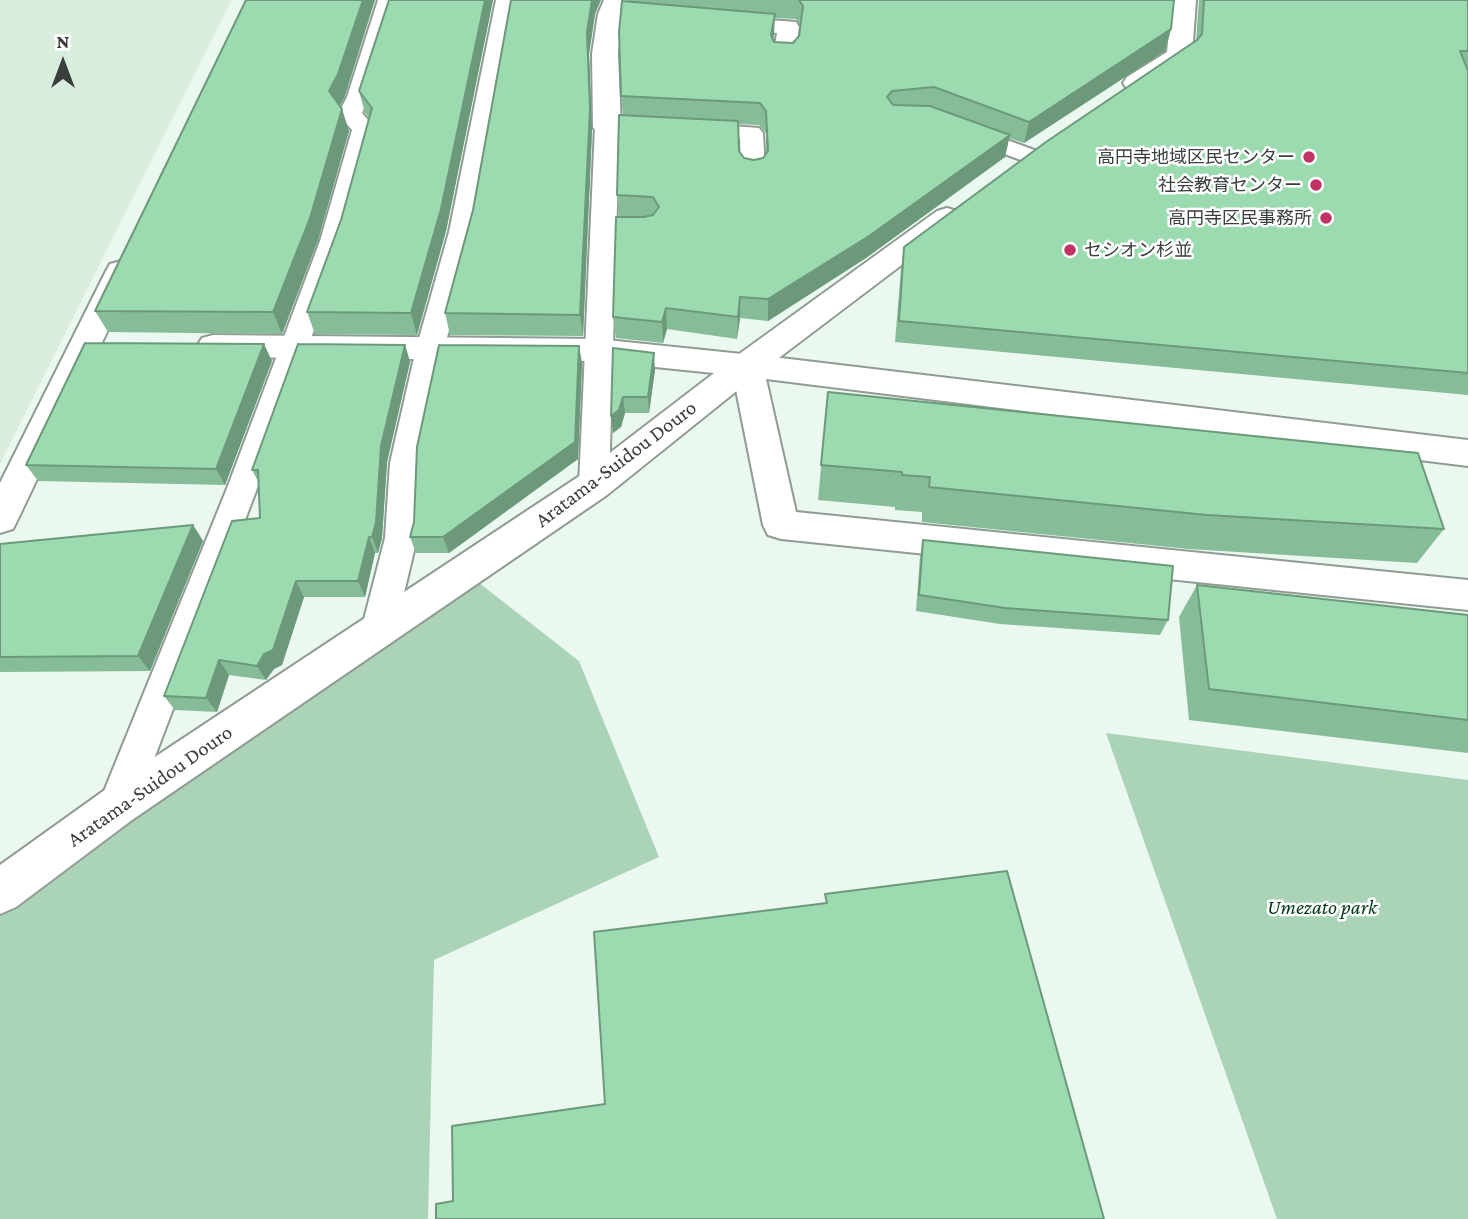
<!DOCTYPE html>
<html>
<head>
<meta charset="utf-8">
<style>
	body { margin:0 }
	#map { position:relative; width:1468px; height:1219px; overflow:hidden; background:#ebf8ef; font-family:"Crimson Pro",serif }
	canvas { display:block }
	.north { position:absolute; left:28px; top:28px; width:70px; height:70px; -webkit-text-stroke:5px #fff; paint-order:stroke; rotate:0deg; font-size:19px; font-weight:700; line-height:28px; text-align:center; color:#393f3b }
	.north::after { content:''; display:block; margin:auto; width:24px; height:32px; background:#393f3b; clip-path:polygon(50% 0,100% 100%,50% 72%,0 100%) }
</style>
</head>
<body>
<div id="map">
<canvas width="1468" height="1219"></canvas>
<div class="north">N</div>
</div>
<script>
const context = document.querySelector('canvas').getContext('2d');
context.lineJoin = 'round';
function fillPath(path, color) {
  context.fillStyle = color;
  context.fill(path, 'evenodd');
}
function toPath(rows) {
  const path = new Path2D();
  for (const r of rows) {
    path.moveTo(r[0], r[1]);
    for (let i = 2; i < r.length; i += 2) path.lineTo(r[i], r[i + 1]);
  }
  return path;
}
function stroke(path, color, width, dash) {
  context.strokeStyle = color;
  context.lineWidth = width;
  context.lineCap = dash ? 'butt' : 'round';
  context.setLineDash(dash || []);
  context.stroke(path);
}
function drawText(font, color, halo, rows, align = 'center') {
  context.font = font + ' "Crimson Pro","Noto Sans JP",serif';
  context.lineWidth = 5;
  context.setLineDash([]);
  context.textBaseline = 'middle';
  context.strokeStyle = halo;
  context.fillStyle = color;
  for (const [text, x, y, turn = 0] of rows) {
    context.save();
    context.translate(x, y);
    context.rotate((+turn || 0) * Math.PI / 180);
    context.textAlign = isNaN(turn) ? turn : align;
    if (halo) context.strokeText(text, 0, 0);
    context.fillText(text, 0, 0);
    context.restore();
  }
}
fillPath(toPath([
	[0,0,232,0,0,464]
]), '#daeedf');
fillPath(toPath([
	[469,575,579,661,659,857,434,960,428,1219,0,1219,0,903],
	[1106,733,1468,780,1468,1219,1277,1219]
]), '#abd3b7');
const service = toPath([
	[378,0,398,0,369,97,362,113,376,129,346,241,256,491,136,806,130,818,117,823,104,818,98,806,226,491,320,241,352,130,338,114,347,97,378,0],
	[496,0,516,0,475,232,444,349,420,463,417,538,395,631,390,641,378,645,366,641,361,631,385,538,390,463,416,349,449,232,496,0],
	[730,17,796,22,799,27,795,57,792,62,776,62,773,57,777,33,722,28,719,23,722,18,730,17],
	[607,120,645,121,653,123,657,128,653,133,645,135,619,134,609,485,605,493,594,497,583,493,579,485,595,127,599,122,607,120],
	[692,123,759,128,763,133,765,172,762,177,753,179,744,177,741,172,740,139,684,135,680,130,684,125,692,123],
	[966,125,1037,151,1041,156,1037,161,1029,163,958,137,954,132,958,127,966,125]
]);
const minor = toPath([
	[604,0,628,0,622,14,618,54,621,127,617,133,607,135,597,133,593,127,592,54,598,14,604,0],
	[121,261,132,264,136,271,18,519,13,529,0,533,0,483,106,271,110,264,121,261],
	[213,335,597,339,781,358,1468,440,1468,466,766,379,796,512,1468,580,1468,610,781,539,768,535,763,525,733,375,597,361,213,357,202,354,197,346,202,338,213,335]
]);
const secondary = toPath([
	[1172,0,1196,0,1192,55,1188,60,1145,89,1136,91,1127,89,1123,83,1127,77,1167,52,1172,0],
	[947,208,957,211,962,217,957,223,759,373,607,495,132,820,16,907,0,914,0,865,102,792,581,475,735,357,937,211,947,208]
]);
stroke(service, '#909c93', 4);
stroke(minor, '#909c93', 4);
stroke(secondary, '#909c93', 4);
fillPath(service, '#fff');
fillPath(minor, '#fff');
fillPath(secondary, '#fff');
fillPath(toPath([
	[389,0,493,0,446,231,417,335,315,334,307,312,341,220,370,118,365,113,359,91],
	[627,0,1174,0,1171,29,1165,51,1024,143,1009,138,1005,157,866,258,768,321,740,318,737,339,667,329,663,343,616,338,613,317,619,217,617,195,623,115,621,96],
	[774,18,796,19,800,25,799,36,793,43,774,42,773,39],
	[738,124,759,125,766,133,766,153,763,158,754,160,744,158,739,151],
	[1199,0,1468,0,1468,395,895,342,901,269,904,247,1196,41],
	[595,14,589,54,592,131,583,336,450,335,445,313,473,210],
	[345,96,340,105,349,131,318,240,282,334,108,332,95,311],
	[405,345,410,362,387,462,382,538,378,553,375,553,365,597,304,597,282,665,274,669,266,680,229,675,217,712,175,710,164,696,260,518,259,483,252,470],
	[579,346,582,364,578,459,449,553,416,553,410,537,414,522],
	[613,348,655,370,649,413,625,413,621,427,613,433],
	[272,361,225,485,38,481,26,465],
	[828,392,1444,529,1417,563,1189,549,922,522,922,512,895,510,895,507,818,500],
	[193,525,203,541,150,671,0,672,0,544],
	[923,540,1168,620,1160,635,1000,624,916,611,920,556],
	[1197,585,1468,615,1468,753,1189,720,1179,617]
]), '#86bc97');
fillPath(toPath([
	[363,0,375,0,345,96,336,113,329,91],
	[485,0,493,0,446,231,417,335,411,313],
	[592,0,601,0,595,14,589,54,592,131,583,336,580,315,587,32],
	[775,14,774,35,770,57,771,35],
	[1171,29,1165,51,1024,143,1029,122],
	[342,109,349,131,318,240,282,334,273,312],
	[1010,135,1005,157,866,258,768,321,768,299],
	[740,297,740,318,737,339,738,317],
	[666,308,667,329,663,343,662,322],
	[264,344,272,361,225,485,216,469],
	[405,345,410,362,387,462,382,538,378,553,372,537,381,446],
	[579,346,582,364,578,459,449,553,443,537],
	[654,353,655,370,649,413,648,397],
	[623,397,625,413,621,427,613,433,611,416],
	[193,525,203,541,150,671,138,656],
	[369,537,375,553,365,597,358,581],
	[296,581,304,597,282,665,274,669,266,680,257,666],
	[219,660,229,675,217,712,206,698]
]), '#6d997b');
const building = toPath([
	[246,0,363,0,338,74,329,91,342,109,310,218,273,312,95,311,246,0],
	[389,0,485,0,441,209,411,313,307,312,341,220,372,108,359,91,389,0],
	[511,0,592,0,587,32,590,109,580,315,445,313,473,210,511,0],
	[799,0,1174,0,1171,29,1029,122,934,87,892,91,887,97,893,105,930,106,1010,135,869,236,768,299,740,297,738,317,666,308,662,322,613,317,616,217,644,217,653,215,659,207,653,197,617,195,619,115,738,121,739,151,744,158,754,160,763,158,768,151,766,111,760,103,621,96,619,32,622,1,775,14,771,35,774,42,793,43,799,36,803,6,799,0],
	[1204,0,1468,0,1468,51,1460,51,1468,71,1468,373,899,321,904,247,1046,142,1197,40,1202,34,1204,0],
	[85,343,264,344,216,469,26,465,85,343],
	[298,344,405,345,381,446,376,522,372,537,369,537,358,581,296,581,273,650,264,654,257,666,219,660,206,698,164,696,232,521,260,518,258,470,252,470,298,344],
	[439,345,579,346,575,442,443,537,410,537,414,522,417,447,439,345],
	[613,348,654,353,648,397,623,397,619,410,611,416,613,348],
	[828,392,1418,453,1444,529,1207,515,929,487,930,477,902,475,902,472,821,465,828,392],
	[193,525,138,656,0,657,0,544,193,525],
	[923,540,1173,566,1168,620,1005,608,919,595,923,540],
	[1197,585,1468,615,1468,720,1209,689,1197,585],
	[1007,871,1104,1219,436,1219,436,1204,453,1201,452,1126,605,1104,594,932,827,903,825,894,1007,871]
]);
fillPath(building, '#9cdbb0');
stroke(building, '#6d997b', 2);
for (const [x, y, r, color] of [
	[1309,157,7,"#c03364"],
	[1316,185,7,"#c03364"],
	[1326,218,7,"#c03364"],
	[1070,250,7,"#c03364"]
]) {
  const dot = new Path2D();
  dot.arc(x, y, r, 0, 2 * Math.PI);
  context.fillStyle = color;
  context.fill(dot);
  stroke(dot, '#fff', 2.5);
}
drawText('18px', '#393f3b', '#fff', [
	["高円寺地域区民センター",1295,157],
	["社会教育センター",1302,185],
	["高円寺区民事務所",1312,218],
	["セシオン杉並",1084,250,"left"]
], 'right');
drawText('21px', '#393f3b', '#fff', [
	["Aratama-Suidou Douro",616,464,-37],
	["Aratama-Suidou Douro",150,786,-35]
]);
drawText('italic 21px', '#05381d', '#fff', [
	["Umezato park",1322,908]
]);
</script>
</body>
</html>
